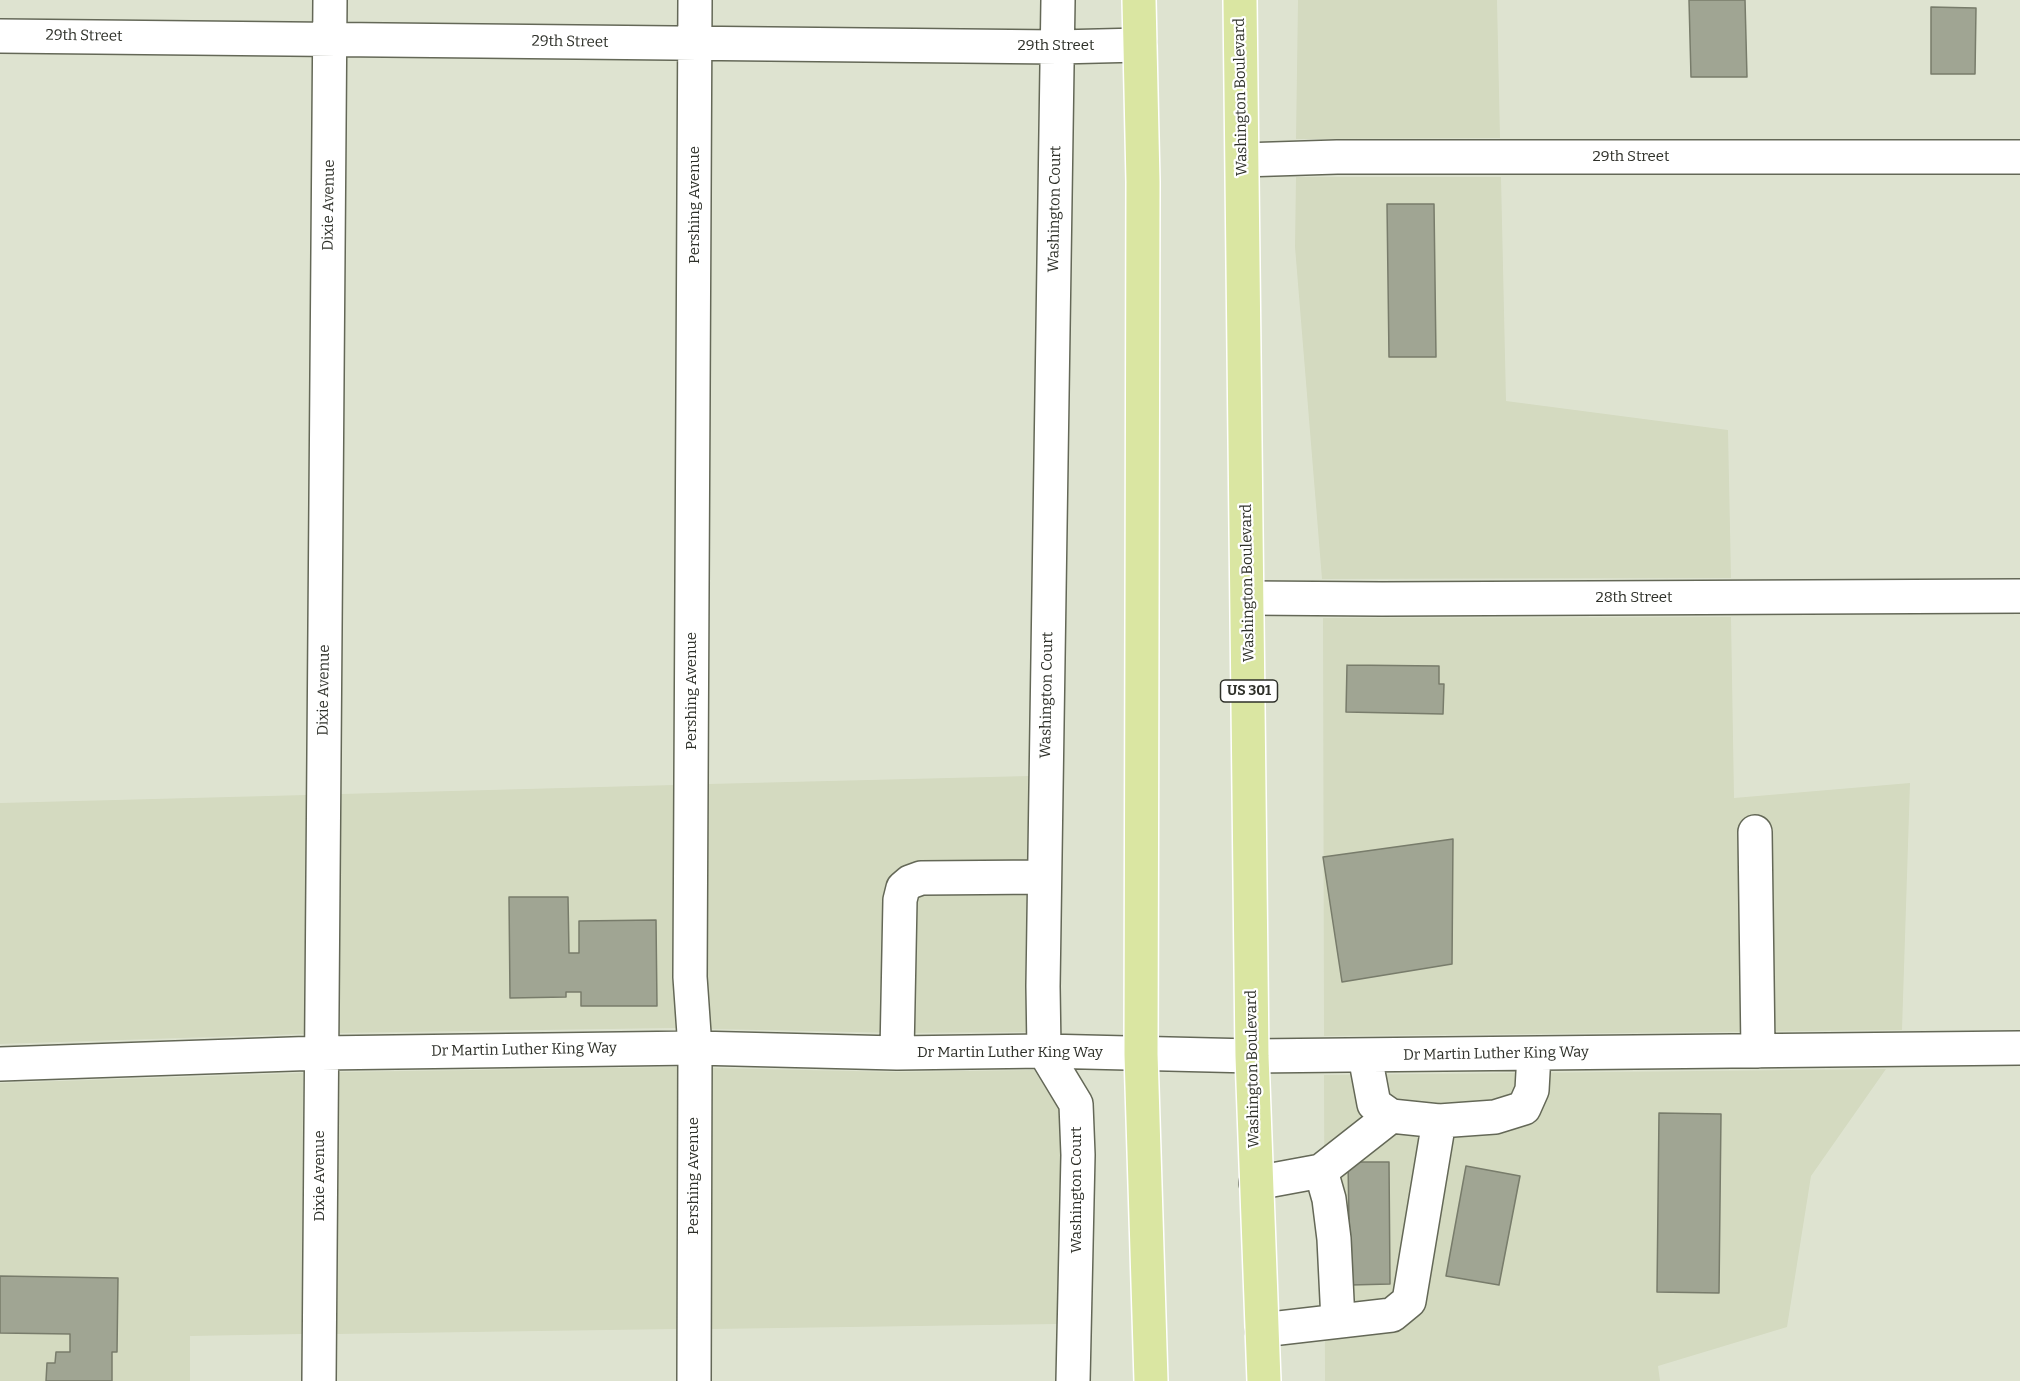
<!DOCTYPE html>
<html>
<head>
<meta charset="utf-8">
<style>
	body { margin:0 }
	canvas { display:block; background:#dee3d0 }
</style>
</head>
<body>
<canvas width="2020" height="1381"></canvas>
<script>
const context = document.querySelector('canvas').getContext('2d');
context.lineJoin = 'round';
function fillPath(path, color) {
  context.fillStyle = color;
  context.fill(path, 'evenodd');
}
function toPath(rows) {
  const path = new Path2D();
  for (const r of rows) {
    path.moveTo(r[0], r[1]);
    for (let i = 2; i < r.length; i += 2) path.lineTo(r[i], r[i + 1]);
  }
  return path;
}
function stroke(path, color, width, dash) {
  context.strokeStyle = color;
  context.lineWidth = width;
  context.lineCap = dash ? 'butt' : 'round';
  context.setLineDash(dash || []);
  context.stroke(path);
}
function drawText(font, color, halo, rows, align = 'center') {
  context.font = font + ' Bitter,serif';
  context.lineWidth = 4.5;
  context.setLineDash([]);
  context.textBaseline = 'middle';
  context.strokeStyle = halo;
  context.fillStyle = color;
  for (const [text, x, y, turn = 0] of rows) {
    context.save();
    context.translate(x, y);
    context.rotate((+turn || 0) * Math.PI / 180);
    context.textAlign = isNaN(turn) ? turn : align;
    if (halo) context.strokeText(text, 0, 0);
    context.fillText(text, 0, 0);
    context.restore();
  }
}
fillPath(toPath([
	[1298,0,1497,0,1500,138,1296,139],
	[1296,177,1501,177,1506,401,1728,430,1731,578,1322,579,1295,247],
	[1731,617,1734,798,1910,783,1902,1030,1324,1036,1323,618],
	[1029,776,1025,968,1026,1032,897,1033,711,1029,707,976,708,784],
	[674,785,673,977,676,1028,338,1033,341,794],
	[306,795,304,1034,0,1044,0,803],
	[677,1067,676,1329,336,1334,338,1072],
	[712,1068,897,1072,1034,1070,1059,1110,1061,1156,1057,1324,711,1329],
	[1886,1069,1811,1176,1787,1327,1658,1366,1660,1381,1325,1381,1324,1075],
	[303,1073,302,1334,190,1336,190,1381,0,1381,0,1083]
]), '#d4dac0');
const building = toPath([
	[1689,0,1745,0,1747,77,1691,77,1689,0],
	[1931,7,1976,8,1975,74,1931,74,1931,7],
	[1387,204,1434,204,1436,357,1389,357,1387,204],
	[1347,665,1439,666,1439,684,1444,684,1443,714,1346,712,1347,665],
	[1453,839,1452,964,1342,982,1323,857,1453,839],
	[509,897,568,897,569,953,579,953,579,921,656,920,657,1006,581,1006,581,992,566,992,566,997,510,998,509,897],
	[1659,1113,1721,1114,1719,1293,1657,1292,1659,1113],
	[1348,1162,1389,1162,1390,1284,1350,1285,1348,1162],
	[1466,1166,1520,1176,1499,1285,1446,1276,1466,1166],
	[0,1276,118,1278,117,1352,112,1352,112,1381,46,1381,47,1363,55,1363,56,1352,70,1352,70,1334,0,1333,0,1276]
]);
fillPath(building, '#a0a593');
stroke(building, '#787c6b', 1.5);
const minor = toPath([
	[1058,0,1043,986,1044,1051,1076,1104,1078,1155,1073,1381],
	[0,36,1058,47,1140,45],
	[1242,160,1337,157,2020,157],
	[1248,598,1382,599,2020,596],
	[1755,832,1758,1051],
	[897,1053,900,900,903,888,910,882,921,878,1044,877],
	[1365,1056,1374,1104,1391,1116,1439,1121,1495,1117,1524,1108,1532,1090,1534,1054],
	[0,1064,321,1053,695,1048,897,1053,1044,1051,1252,1056,2020,1048],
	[1321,1171,1329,1199,1334,1239,1338,1321],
	[1256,1183,1321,1171,1391,1116],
	[1262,1330,1392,1315,1409,1301,1439,1121],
	[319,1381,330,0],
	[694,1381,695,1048,690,977,695,0]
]);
const major = toPath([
	[1139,0,1143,182,1141,1054,1151,1381],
	[1240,0,1252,1056,1264,1381]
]);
stroke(minor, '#646857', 36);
stroke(major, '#fff', 36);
stroke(minor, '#fff', 33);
stroke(major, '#dae6a2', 33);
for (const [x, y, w] of [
	[1249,691,57]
]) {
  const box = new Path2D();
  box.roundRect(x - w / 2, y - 11, w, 22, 4.5);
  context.fillStyle = '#fff';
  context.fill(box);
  stroke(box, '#2e3029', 1.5);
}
drawText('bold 14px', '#2e3029', null, [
	["US 301",1249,691]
]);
drawText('15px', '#2e3029', '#fff', [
	["29th Street",84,36,1],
	["29th Street",570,42,1],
	["29th Street",1056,46],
	["Washington Boulevard",1241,97,-91],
	["29th Street",1631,157],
	["Dixie Avenue",329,205,-89],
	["Pershing Avenue",695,205,-90],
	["Washington Court",1055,209,-89],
	["Washington Boulevard",1248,583,-91],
	["28th Street",1634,598],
	["Dixie Avenue",324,690,-89],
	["Pershing Avenue",692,691,-90],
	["Washington Court",1047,695,-89],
	["Dr Martin Luther King Way",524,1050,-1],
	["Dr Martin Luther King Way",1010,1053],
	["Dr Martin Luther King Way",1496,1054,-1],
	["Washington Boulevard",1253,1069,-91],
	["Dixie Avenue",320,1176,-90],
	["Pershing Avenue",694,1176,-90],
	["Washington Court",1077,1190,-90]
]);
</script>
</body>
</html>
